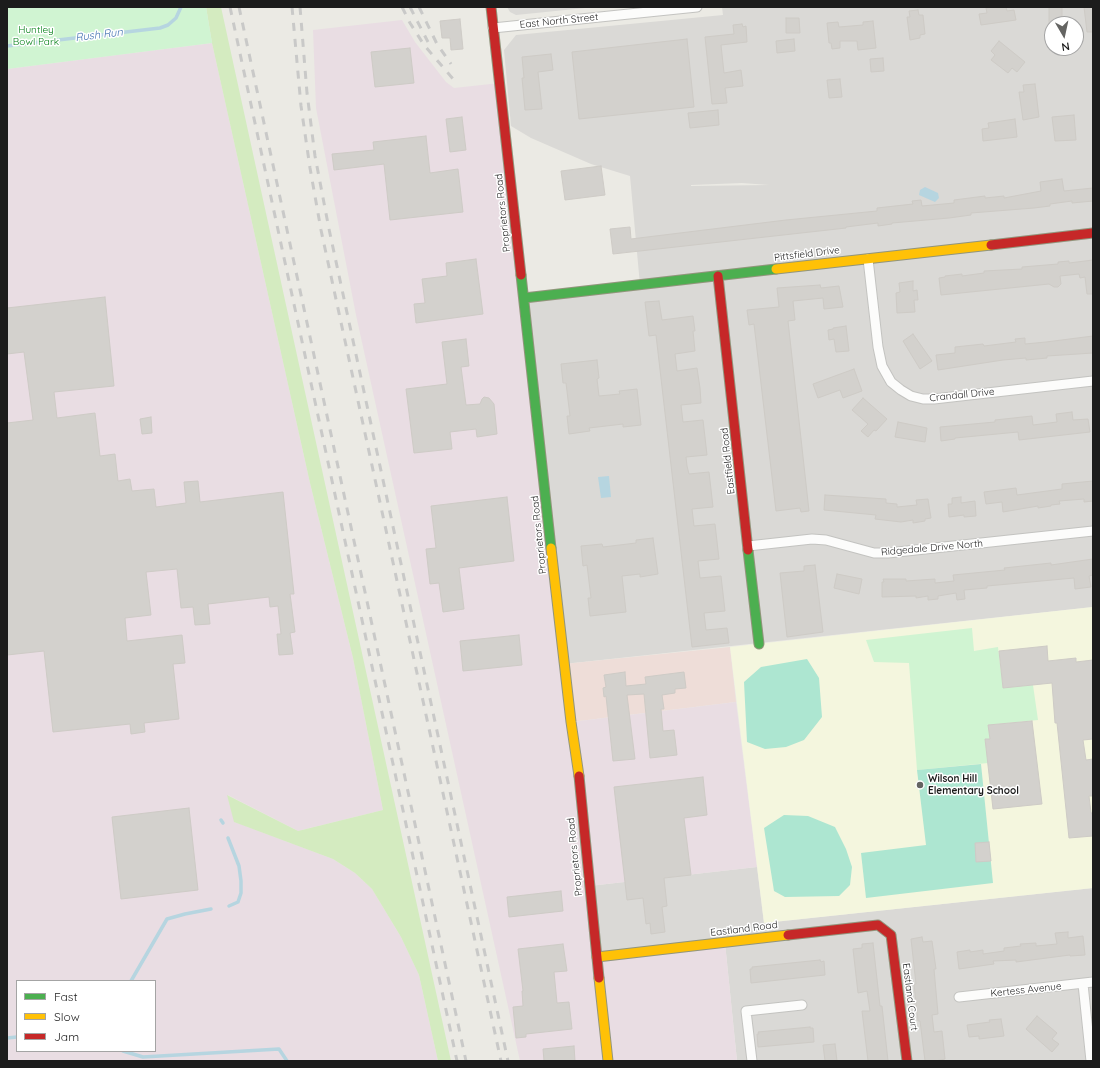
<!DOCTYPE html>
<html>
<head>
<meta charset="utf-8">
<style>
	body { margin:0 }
	#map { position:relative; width:1100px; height:1068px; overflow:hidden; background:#ebeae4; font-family:Quicksand,sans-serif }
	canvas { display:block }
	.frame { position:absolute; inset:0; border:8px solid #1c1c1c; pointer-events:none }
	.legend { position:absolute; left:16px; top:980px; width:140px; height:72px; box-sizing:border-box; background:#fff; border:1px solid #a4a4a4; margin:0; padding:5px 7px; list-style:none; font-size:12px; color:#1c1c1c }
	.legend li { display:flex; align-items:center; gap:8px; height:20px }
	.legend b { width:20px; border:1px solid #a4a4a4 }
	.north { position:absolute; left:1044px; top:16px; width:40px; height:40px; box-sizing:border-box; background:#fff; border:1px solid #a4a4a4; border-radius:50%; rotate:171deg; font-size:11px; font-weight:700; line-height:16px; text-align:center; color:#1c1c1c }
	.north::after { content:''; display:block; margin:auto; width:14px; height:18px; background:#646462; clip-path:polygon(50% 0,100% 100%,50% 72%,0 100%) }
</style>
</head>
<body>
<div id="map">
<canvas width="1100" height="1068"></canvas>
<div class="frame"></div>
<ul class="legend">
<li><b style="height:5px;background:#4caf50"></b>Fast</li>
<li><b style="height:5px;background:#ffc107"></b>Slow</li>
<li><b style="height:5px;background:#c62828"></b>Jam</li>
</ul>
<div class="north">N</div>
</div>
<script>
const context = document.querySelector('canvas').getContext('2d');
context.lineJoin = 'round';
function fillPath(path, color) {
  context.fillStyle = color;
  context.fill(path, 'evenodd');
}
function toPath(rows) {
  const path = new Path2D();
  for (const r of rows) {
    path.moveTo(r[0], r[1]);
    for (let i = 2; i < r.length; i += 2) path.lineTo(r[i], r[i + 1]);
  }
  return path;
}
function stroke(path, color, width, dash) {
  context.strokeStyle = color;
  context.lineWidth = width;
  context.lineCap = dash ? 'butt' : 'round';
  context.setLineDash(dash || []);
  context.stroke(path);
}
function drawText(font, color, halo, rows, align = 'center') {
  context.font = font + ' Quicksand,sans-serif';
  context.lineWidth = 3;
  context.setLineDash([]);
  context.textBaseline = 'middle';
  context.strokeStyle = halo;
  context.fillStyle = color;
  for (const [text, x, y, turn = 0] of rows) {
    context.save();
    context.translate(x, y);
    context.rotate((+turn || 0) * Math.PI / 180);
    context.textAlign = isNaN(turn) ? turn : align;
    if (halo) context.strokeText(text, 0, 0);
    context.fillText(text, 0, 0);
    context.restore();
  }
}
fillPath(toPath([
	[507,7,595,7,516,15,510,12],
	[722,7,1093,7,1093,607,564,664,524,298,640,285,630,176,591,164,531,138,511,126,504,50,516,35,723,15],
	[1052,24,1076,24,1076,48,1052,48],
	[742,183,769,185,691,186,691,185],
	[757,867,764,923,1093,888,1093,1061,737,1061,725,943,597,957,589,886]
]), '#dad9d6');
fillPath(toPath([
	[730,647,736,702,571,722,564,664]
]), '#eeddd8');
fillPath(toPath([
	[402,20,415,42,446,82,454,88,500,83,571,722,736,702,757,867,589,886,597,957,725,943,737,1061,520,1061,356,315,316,108,313,30],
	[212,43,310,483,353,658,383,810,298,831,228,795,235,822,333,859,355,873,372,889,401,937,419,975,438,1061,7,1061,7,69],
	[17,981,155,981,155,1051,17,1051]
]), '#e9dde3');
fillPath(toPath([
	[1093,607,1093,888,764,923,730,647]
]), '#f4f6de');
fillPath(toPath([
	[206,7,221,7,451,1061,438,1061,419,975,401,937,372,889,355,873,333,859,234,822,227,795,298,831,383,810,353,658,310,483,212,43]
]), '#d4ebc0');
fillPath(toPath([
	[7,7,206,7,212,43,7,69],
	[972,628,974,651,998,647,1003,688,1033,685,1038,720,988,725,990,739,985,740,988,763,917,770,909,663,874,662,866,640]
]), '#d0f4d2');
fillPath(toPath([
	[807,659,819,678,822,717,804,740,786,747,765,749,747,742,744,682,761,667],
	[981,764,993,883,866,898,861,853,926,845,917,770],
	[784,815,808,816,835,827,846,849,852,867,850,885,839,896,785,897,774,891,764,828]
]), '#ade6d1');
fillPath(toPath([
	[925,187,938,193,939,198,935,202,919,195,920,190],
	[609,476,611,497,601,498,598,477]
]), '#b6d5e0');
stroke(toPath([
	[7,46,160,28,168,25,176,18,181,7],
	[221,820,223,823],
	[228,838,239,866,241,881,241,893,238,902,229,906],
	[131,981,167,919,185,914,211,909],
	[7,1038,17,1037],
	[123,1051,143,1057,279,1049,287,1061]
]), '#b6d5e0', 3.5);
const building = toPath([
	[992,7,1006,7,1007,11,1014,10,1016,20,981,25,979,14,987,13,986,8,992,7],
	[1049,7,1062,7,1062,24,1049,24,1049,7],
	[1084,7,1093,7,1093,32,1087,32,1084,7],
	[918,10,919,15,923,15,925,34,920,35,920,38,910,40,907,17,910,17,909,11,918,10],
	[786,18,799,18,800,33,786,33,786,18],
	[460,19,463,49,451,50,450,38,442,38,440,21,460,19],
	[873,21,876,48,858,50,857,41,840,41,840,48,832,49,831,43,829,43,827,23,838,22,839,27,863,25,863,22,873,21],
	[742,24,743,27,746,26,747,42,721,45,724,73,741,70,743,86,725,88,727,103,712,104,705,37,734,34,733,25,742,24],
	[687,39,694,107,579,119,572,52,687,39],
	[794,39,795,51,777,53,776,41,794,39],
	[999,41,1025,62,1017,72,1012,68,1008,73,991,60,995,55,991,51,999,41],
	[410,48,414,83,375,87,371,52,410,48],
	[551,54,553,70,538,72,542,109,525,110,522,78,524,78,522,57,551,54],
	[883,58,884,71,871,72,870,59,883,58],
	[840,79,842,97,829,98,827,80,840,79],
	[1035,84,1039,117,1023,120,1019,92,1024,92,1023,85,1035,84],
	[718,110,719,125,690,128,688,113,718,110],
	[1074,115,1076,140,1055,141,1052,117,1074,115],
	[462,117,466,150,450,152,446,119,462,117],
	[1015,119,1017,137,983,141,982,129,989,128,988,123,1015,119],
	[426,136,430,173,458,169,463,212,390,220,384,164,334,170,332,154,374,150,373,142,426,136],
	[601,166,605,195,565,200,561,171,601,166],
	[1062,179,1064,191,1093,188,1093,201,1072,203,1072,201,1050,204,1050,206,1034,208,971,213,971,215,949,218,892,223,892,224,878,226,878,223,846,227,846,228,613,254,610,229,630,227,631,239,786,220,877,211,877,208,913,204,912,201,921,200,922,206,954,203,954,200,985,196,985,198,1004,196,1004,198,1041,191,1040,182,1062,179],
	[476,259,483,314,416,323,414,304,425,303,422,279,447,276,446,263,476,259],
	[1093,260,1093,294,1087,294,1085,277,1080,278,1079,274,1060,276,1061,284,1058,287,1054,287,1049,284,941,295,939,278,945,277,945,276,962,274,962,276,984,273,984,271,1022,269,1022,267,1058,264,1058,262,1069,261,1069,263,1093,260],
	[913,281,913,291,917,290,918,300,914,300,915,312,897,313,896,293,900,292,899,283,913,281],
	[820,285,821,288,839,286,843,307,824,309,823,298,793,301,795,320,788,321,809,511,801,512,800,508,776,511,754,324,749,325,747,310,779,307,777,288,820,285],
	[105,297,114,386,54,392,57,418,95,413,100,456,115,454,118,481,130,479,132,491,154,489,156,507,186,503,184,482,198,481,200,502,283,492,294,594,290,594,295,632,290,633,293,654,279,655,277,634,281,634,278,606,270,607,269,597,208,604,210,624,195,625,193,607,181,608,177,569,146,572,151,615,125,618,127,641,182,635,185,663,173,664,179,719,144,723,145,732,131,734,130,724,53,732,44,651,7,655,7,423,33,420,24,352,7,354,7,308,105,297],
	[659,301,662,320,693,316,695,331,693,331,695,351,675,354,677,371,697,368,700,388,701,403,681,405,683,422,703,420,707,455,686,457,687,466,689,474,709,472,713,507,692,509,694,526,715,524,719,559,698,561,700,578,721,576,725,611,704,613,706,630,727,628,729,643,692,647,656,335,649,336,645,302,659,301],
	[846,326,849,351,836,352,834,339,829,340,828,330,833,329,833,328,846,326],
	[913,334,932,361,920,369,903,341,913,334],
	[1093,336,1093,353,1047,356,1047,358,1026,360,1026,358,1003,360,938,370,936,355,955,353,955,347,983,344,984,346,1016,342,1015,339,1025,338,1025,344,1046,342,1093,336],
	[466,339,469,366,461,367,466,405,480,404,482,399,484,397,489,398,494,404,497,434,477,437,476,429,450,432,452,449,414,453,406,389,447,384,442,342,466,339],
	[597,360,599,378,597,379,599,396,620,394,619,391,637,389,641,425,623,427,623,424,589,428,590,431,569,434,567,416,570,416,566,383,563,383,561,364,597,360],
	[854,369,862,391,843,398,840,390,818,398,813,384,854,369],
	[863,398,887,419,876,431,874,430,868,437,861,431,868,424,852,410,863,398],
	[1072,412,1073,420,1088,419,1090,432,1019,440,1018,432,955,438,955,439,941,441,940,427,995,422,995,420,1032,416,1033,425,1057,422,1056,414,1072,412],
	[151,417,152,433,142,434,140,419,151,417],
	[898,422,927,428,925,442,895,437,898,422],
	[1093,481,1093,501,1084,502,1084,499,1059,501,1060,504,1051,505,1051,506,1038,508,1038,506,1003,512,1002,502,986,504,984,492,1016,488,1017,495,1062,489,1062,484,1093,481],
	[825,495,886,499,886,503,897,504,897,507,917,505,916,500,928,499,931,518,925,519,925,521,913,523,913,520,901,522,875,519,876,515,824,510,825,495],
	[507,497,514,561,459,568,464,609,443,612,439,583,430,584,426,549,436,548,431,506,507,497],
	[961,497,961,503,975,501,976,516,964,517,964,515,949,517,948,504,952,504,952,498,961,497],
	[653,538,658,574,640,577,640,574,622,576,626,612,590,616,588,598,591,598,587,565,583,566,581,546,602,544,603,547,636,543,636,540,653,538],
	[1093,559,1093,575,1089,576,1091,587,1075,589,1074,578,987,586,987,588,964,590,965,599,957,600,956,593,938,596,938,599,928,600,928,596,916,598,916,596,882,597,882,582,884,582,883,579,906,579,906,581,935,579,935,583,954,581,953,575,1005,570,1004,568,1051,563,1051,565,1093,559],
	[815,565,823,632,787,637,780,573,804,571,804,566,815,565],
	[837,574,862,579,859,594,834,588,837,574],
	[519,635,522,665,463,671,460,641,519,635],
	[1047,646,1048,661,1076,658,1076,662,1093,660,1093,739,1083,740,1086,760,1093,759,1093,796,1089,796,1091,813,1093,813,1093,836,1069,838,1057,723,1055,723,1052,683,1003,688,999,651,1047,646],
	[625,672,626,686,646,684,645,677,684,672,686,688,675,689,675,693,662,695,664,709,661,709,663,731,674,730,677,755,650,758,644,694,627,695,635,759,613,761,606,696,604,697,603,688,606,687,604,675,625,672],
	[1032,721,1042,804,993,809,985,739,990,739,988,725,1032,721],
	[703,777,707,815,684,818,691,875,664,878,667,906,662,907,665,932,651,934,650,923,646,924,643,898,627,900,614,787,703,777],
	[189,808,198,890,121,899,112,817,189,808],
	[989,842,991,861,976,862,975,843,989,842],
	[561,891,563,911,509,917,507,897,561,891],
	[1068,932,1068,938,1083,936,1085,955,1070,956,1070,955,1016,962,1016,960,993,961,994,964,959,969,957,952,970,950,970,952,983,950,983,954,1004,951,1004,948,1021,946,1020,944,1036,943,1036,946,1057,944,1055,933,1068,932],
	[922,937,923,942,932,941,936,969,934,969,938,1014,932,1015,934,1032,942,1031,945,1059,936,1061,925,1061,920,1021,918,1021,914,984,916,984,911,939,922,937],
	[873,943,880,1006,882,1006,888,1061,868,1061,862,1011,870,1011,867,991,858,993,853,949,862,948,862,944,873,943],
	[563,944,567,971,554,972,557,1003,569,1002,572,1029,526,1034,526,1037,516,1038,513,1007,523,1006,522,991,523,991,518,949,563,944],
	[820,960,821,962,824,961,825,975,751,983,750,969,752,969,752,967,820,960],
	[1037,1016,1057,1033,1052,1039,1059,1044,1052,1052,1026,1029,1037,1016],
	[1001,1019,1004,1036,979,1039,979,1036,969,1037,967,1025,990,1022,989,1020,1001,1019],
	[810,1027,810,1028,813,1028,814,1042,758,1047,757,1034,759,1034,758,1032,810,1027],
	[835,1044,837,1061,825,1061,823,1045,835,1044],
	[574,1046,575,1061,544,1061,543,1049,574,1046]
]);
fillPath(building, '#d3d1cd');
stroke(building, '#cecbc6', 1);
const street = toPath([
	[493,28,697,7],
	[868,259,878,347,882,366,891,382,901,390,911,396,923,399,934,399,1093,381],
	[748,546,812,539,826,540,874,553,888,553,1093,531],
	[1083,984,1091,1061],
	[959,997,1093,982],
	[752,1061,746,1011,802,1005]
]);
const fast = toPath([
	[521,275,551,548],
	[524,298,776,269],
	[748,550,759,644]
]);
const slow = toPath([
	[776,269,991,245],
	[551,548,571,722,579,776],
	[597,957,788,935],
	[599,978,608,1061]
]);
const jam = toPath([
	[491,7,521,275],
	[991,245,1093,233],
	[718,276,748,550],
	[579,776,599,978],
	[788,935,878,925,891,935,907,1061]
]);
stroke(street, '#c3c3c0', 11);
stroke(fast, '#92957c', 11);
stroke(slow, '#92957c', 11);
stroke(jam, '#92957c', 11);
stroke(street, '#fcfcfb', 9);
stroke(fast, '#4caf50', 9);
stroke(slow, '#ffc107', 9);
stroke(jam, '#c62828', 9);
stroke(toPath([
	[230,7,457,1061],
	[239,7,466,1061],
	[292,7,301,106,310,168,321,230,501,1061],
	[300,7,307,93,315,156,329,229,508,1061],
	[402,7,410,23,424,45,454,80],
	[410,7,428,42],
	[419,7,437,44,451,64]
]), '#c9c9c8', 3, [8, 8]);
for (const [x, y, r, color] of [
	[920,785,4,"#646462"]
]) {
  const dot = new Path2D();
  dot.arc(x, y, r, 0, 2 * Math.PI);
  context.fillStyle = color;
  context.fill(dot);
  stroke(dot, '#fff', 1.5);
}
drawText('10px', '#1c1c1c', '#fff', [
	["East North Street",559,21,-6],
	["Proprietors Road",503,213,-96],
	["Pittsfield Drive",807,254,-7],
	["Crandall Drive",962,395,-6],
	["Eastfield Road",728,461,-96],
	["Proprietors Road",539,535,-96],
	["Ridgedale Drive North",932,548,-5],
	["Proprietors Road",575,857,-96],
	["Eastland Road",744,929,-7],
	["Kertess Avenue",1026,990,-6],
	["Eastland Court",910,997,83]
]);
drawText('10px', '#058018', '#fff', [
	["Huntley",36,30],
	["Bowl Park",36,42]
]);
drawText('bold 10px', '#1c1c1c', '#fff', [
	["Wilson Hill",928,779],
	["Elementary School",928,791]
], 'left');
drawText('italic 11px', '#4473b1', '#fff', [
	["Rush Run",99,35,-7]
]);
</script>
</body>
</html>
